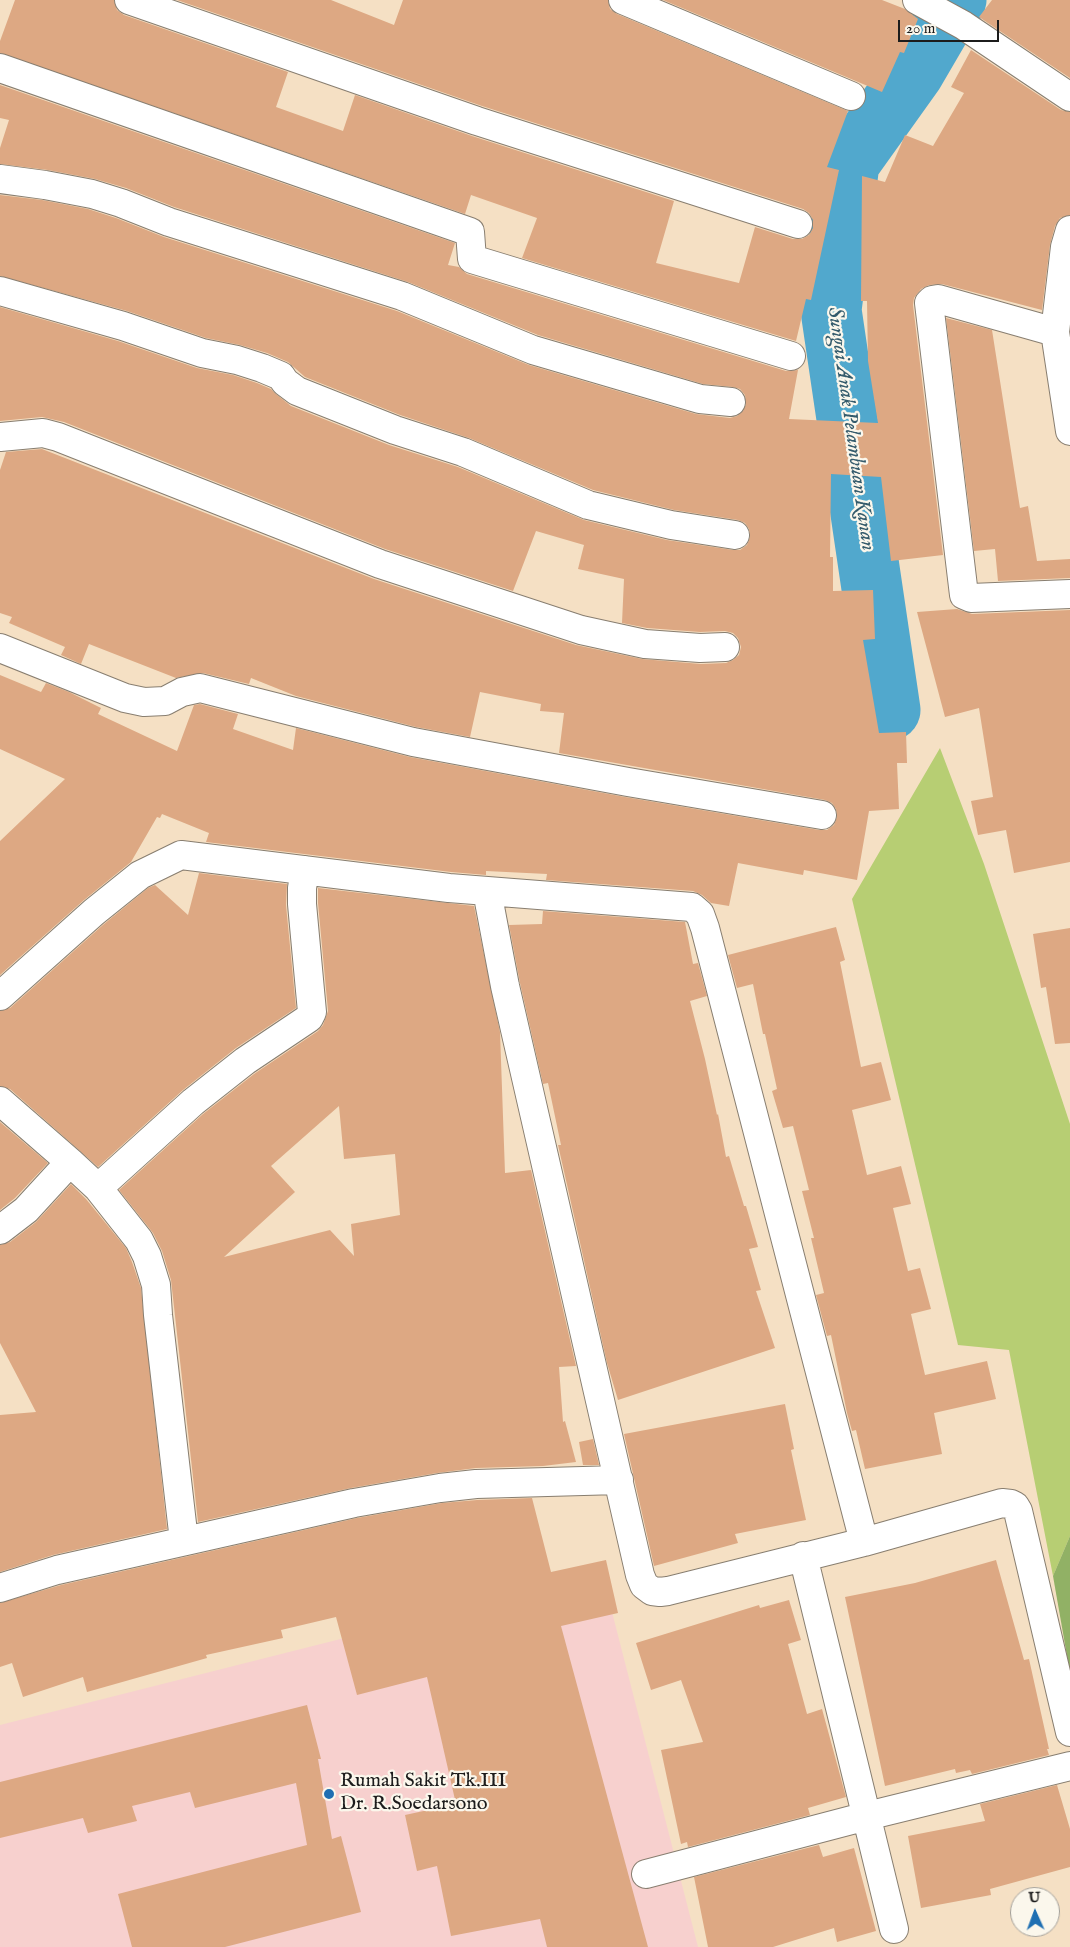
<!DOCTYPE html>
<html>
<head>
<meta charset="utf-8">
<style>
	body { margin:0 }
	#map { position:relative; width:1070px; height:1947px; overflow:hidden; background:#f5e0c4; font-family:"IM FELL English",serif }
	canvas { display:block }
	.north { position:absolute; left:1010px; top:1887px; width:50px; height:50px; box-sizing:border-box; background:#fbf7ec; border:1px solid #a29f99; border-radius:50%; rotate:358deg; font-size:14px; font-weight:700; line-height:20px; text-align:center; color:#1c1c1c }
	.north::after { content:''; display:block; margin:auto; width:18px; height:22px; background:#1f6fb2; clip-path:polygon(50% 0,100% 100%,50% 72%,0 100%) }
	.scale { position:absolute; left:898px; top:20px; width:101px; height:22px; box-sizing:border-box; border:2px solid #1c1c1c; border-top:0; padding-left:6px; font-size:15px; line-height:18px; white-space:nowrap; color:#1c1c1c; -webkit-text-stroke:4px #fbf7ec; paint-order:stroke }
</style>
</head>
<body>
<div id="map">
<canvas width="1070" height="1947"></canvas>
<div class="north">U</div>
<div class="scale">20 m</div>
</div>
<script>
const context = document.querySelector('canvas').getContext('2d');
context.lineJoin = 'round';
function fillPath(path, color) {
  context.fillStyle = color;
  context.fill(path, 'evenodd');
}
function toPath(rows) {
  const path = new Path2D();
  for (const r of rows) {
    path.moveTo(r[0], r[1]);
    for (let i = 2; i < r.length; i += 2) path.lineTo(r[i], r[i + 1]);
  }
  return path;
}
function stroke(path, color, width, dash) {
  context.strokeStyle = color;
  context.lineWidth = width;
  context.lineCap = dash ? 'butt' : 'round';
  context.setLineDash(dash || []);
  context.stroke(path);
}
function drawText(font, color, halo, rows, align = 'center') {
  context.font = font + ' "IM FELL English",serif';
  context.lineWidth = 4.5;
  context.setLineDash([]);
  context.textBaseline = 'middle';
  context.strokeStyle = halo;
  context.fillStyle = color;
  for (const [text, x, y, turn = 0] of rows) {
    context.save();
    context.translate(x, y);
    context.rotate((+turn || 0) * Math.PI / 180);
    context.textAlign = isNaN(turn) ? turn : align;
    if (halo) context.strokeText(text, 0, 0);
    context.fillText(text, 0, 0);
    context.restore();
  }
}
fillPath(toPath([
	[602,1573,698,1947,0,1947,0,1725]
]), '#f7d0ce');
fillPath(toPath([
	[940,748,984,864,1070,1124,1070,1536,1053,1576,1009,1350,958,1345,852,899]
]), '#b7ce73');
fillPath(toPath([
	[1070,1536,1070,1673,1053,1576]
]), '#91b165');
stroke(toPath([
	[890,710,831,310,849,163,914,72,956,0]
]), '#51a8cd', 61);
fillPath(toPath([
	[15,0,114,0,117,10,124,15,288,72,276,107,343,131,355,95,472,136,674,201,656,263,739,283,755,227,793,239,802,239,809,235,813,228,813,220,809,213,803,209,482,106,177,0,331,0,394,25,403,0,608,0,610,9,617,14,848,111,827,167,839,170,811,300,806,299,796,341,522,258,537,218,471,195,465,214,0,53,0,41],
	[663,0,882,0,905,9,918,19,904,53,900,52,882,92],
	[992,0,1070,0,1070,78,979,17],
	[971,50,1061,110,1070,112,1070,215,1060,218,1055,226,1050,245,1042,310,942,284,929,285,921,289,914,298,913,305,943,555,891,561,881,477,831,474,830,557,833,557,833,591,873,590,875,639,863,640,879,733,906,732,907,763,897,763,899,809,869,811,857,880,804,870,803,875,738,863,729,906,711,903,702,895,693,891,546,880,547,874,486,871,486,875,451,872,206,842,209,833,162,814,160,818,157,817,131,862,84,900,0,975,0,841,65,779,0,749,0,675,41,692,46,683,69,692,101,708,98,714,177,751,194,705,200,704,238,714,233,729,293,750,296,728,410,757,625,797,819,830,827,830,834,825,837,817,836,809,832,803,825,800,559,753,564,713,540,711,541,704,480,692,470,737,416,727,296,696,251,678,249,684,203,673,176,678,89,644,81,664,61,655,65,647,9,623,12,617,0,613,0,470,6,452,42,449,374,579,576,645,642,659,701,664,726,663,733,660,739,655,741,647,738,638,733,633,725,631,700,632,647,628,622,623,624,579,578,569,584,545,536,531,513,591,385,549,64,422,42,417,0,421,0,307,118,341,197,368,233,375,257,383,271,389,276,394,291,406,389,445,458,467,584,520,667,540,733,550,740,550,747,545,750,537,749,529,745,523,738,520,674,510,593,490,469,438,400,415,305,377,288,362,267,353,240,345,206,338,127,311,0,276,0,195,42,200,88,209,116,218,164,237,397,311,529,365,696,414,730,418,737,416,743,411,746,404,745,395,740,389,733,387,703,384,538,335,408,282,174,207,126,188,95,179,48,170,0,164,0,148,9,120,0,118,0,85,455,243,448,265,459,267,467,274,786,371,798,370,789,419,878,423,868,361,867,301,861,301,862,176,885,182,905,135,933,146,964,93,951,87],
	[946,318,992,330,1020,508,1028,506,1037,561,1070,559,1070,578,998,581,995,549,974,551],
	[957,609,972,614,1070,610,1070,862,1014,873,1006,830,978,835,971,801,993,797,979,708,945,717,917,612],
	[199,873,287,884,286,905,296,1008,236,1048,183,1090,98,1167,10,1089,0,1086,0,1011,10,1008,104,924,148,888,155,885,188,915],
	[318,888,474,906,500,1032,505,1173,531,1170,576,1366,559,1367,563,1422,565,1421,576,1462,543,1466,476,1468,437,1473,351,1488,198,1522,171,1280,162,1251,153,1233,119,1190,203,1114,254,1074,318,1031,323,1025,328,1011,318,903],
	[339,1106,344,1159,395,1154,400,1215,351,1224,354,1256,330,1230,224,1257,295,1192,271,1166],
	[543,911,685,922,693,964,698,963,707,996,690,1001,705,1059,717,1115,718,1114,726,1157,729,1156,744,1206,746,1206,758,1247,749,1249,761,1290,756,1291,775,1348,618,1400,607,1363,563,1167,558,1145,561,1145,548,1083,543,1084,520,983,509,925,542,924],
	[836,927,845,960,840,962,861,1067,881,1062,891,1100,852,1110,867,1175,901,1166,911,1204,893,1208,908,1271,920,1268,931,1309,911,1314,925,1375,987,1361,996,1399,934,1413,942,1454,865,1469,856,1430,852,1431,847,1413,831,1335,827,1336,816,1295,824,1293,811,1238,814,1238,802,1191,809,1190,793,1126,783,1128,772,1091,777,1089,765,1034,763,1034,753,984,737,988,728,955],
	[1070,928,1070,1043,1055,1044,1046,987,1041,988,1033,934],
	[0,1122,48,1163,15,1198,0,1210],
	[71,1184,86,1199,126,1248,132,1262,141,1288,167,1529,53,1555,0,1572,0,1415,36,1412,0,1343,0,1245,10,1242,36,1222],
	[785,1404,794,1449,791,1450,806,1520,735,1534,738,1543,654,1566,624,1434],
	[593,1439,599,1465,583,1465,579,1442],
	[532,1498,551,1572,606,1560,618,1613,561,1626,648,1947,547,1947,540,1919,451,1936,437,1866,417,1871,405,1815,456,1804,427,1677,357,1695,336,1617,281,1630,283,1638,206,1655,207,1658,87,1692,83,1677,23,1697,12,1663,0,1667,0,1603,61,1585,357,1518,442,1503,477,1500],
	[996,1560,1024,1660,1029,1659,1049,1749,1047,1749,1049,1755,972,1774,970,1770,956,1773,955,1769,885,1786,845,1597,915,1583],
	[789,1600,801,1640,788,1644,807,1714,822,1709,846,1797,808,1808,810,1815,688,1847,687,1842,681,1844,661,1750,703,1742,681,1680,651,1690,636,1643,759,1605,760,1608],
	[307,1705,321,1759,318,1759,332,1839,341,1836,361,1912,225,1947,132,1947,118,1894,307,1845,296,1783,195,1808,190,1792,132,1806,137,1821,88,1833,83,1818,0,1838,0,1782],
	[1057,1785,1070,1829,1070,1867,990,1889,991,1895,921,1908,908,1836,985,1821,980,1804],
	[819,1845,823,1857,854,1848,876,1931,837,1942,834,1928,773,1947,708,1947,694,1877]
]), '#dda883');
const minor = toPath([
	[129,0,477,121,798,224],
	[623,0,851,96],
	[917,0,963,25,1070,97],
	[0,68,470,232,472,259,791,356],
	[0,179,45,185,92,194,121,203,169,222,402,296,533,350,700,399,731,402],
	[1070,230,1065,247,1055,332,1070,431],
	[0,291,123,326,202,353,237,360,262,368,281,376,285,382,297,391,395,430,463,452,588,505,671,525,735,535],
	[1055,332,938,299,932,300,929,303,964,595,971,598,1070,594],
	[0,437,43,433,58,437,380,564,581,630,645,644,700,648,725,647],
	[0,648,125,698,144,702,165,701,182,692,200,688,413,742,628,782,822,815],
	[487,891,505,986,640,1575,644,1585,652,1591,660,1592,668,1591,864,1542,1002,1503,1011,1504,1015,1506,1018,1511,1070,1732],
	[0,996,94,912,140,875,181,855,449,888,692,907,700,914,705,928,864,1542],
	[0,1101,70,1162,98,1188,139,1240,147,1256,156,1285,158,1315,184,1541],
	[98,1188,193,1102,245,1061,309,1018,312,1012,302,904,302,888,305,870],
	[0,1230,26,1210,70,1162],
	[803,1556,894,1929],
	[0,1588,57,1570,354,1503,440,1488,476,1484,619,1480],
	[646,1874,867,1816,1070,1766]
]);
stroke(minor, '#887e70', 30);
stroke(minor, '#fff', 28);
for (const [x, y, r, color] of [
	[329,1794,6,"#1f6fb2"]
]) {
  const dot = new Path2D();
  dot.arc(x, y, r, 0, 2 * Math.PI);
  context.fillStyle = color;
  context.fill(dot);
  stroke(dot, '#fbf7ec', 2);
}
drawText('20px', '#1c1c1c', '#fbf7ec', [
	["Rumah Sakit Tk.III",340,1782],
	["Dr. R.Soedarsono",340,1805]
], 'left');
drawText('italic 21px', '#345b6c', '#fbf7ec', [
	["Sungai Anak Pelambuan Kanan",850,429,82]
]);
</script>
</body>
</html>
